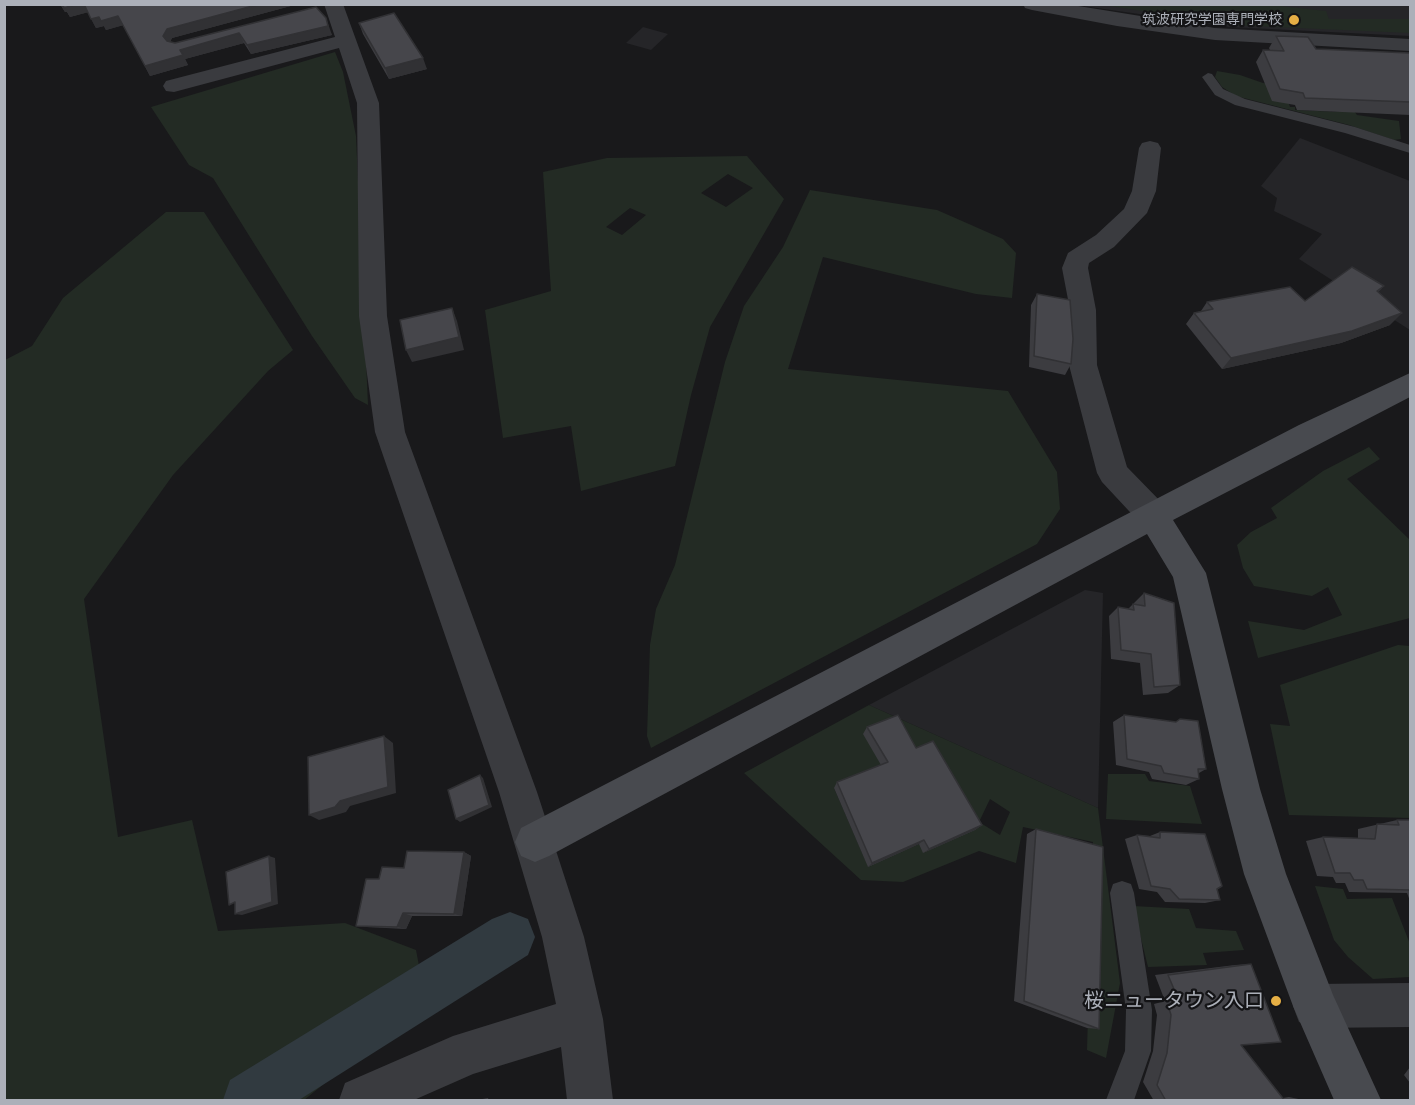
<!DOCTYPE html>
<html>
<head>
<meta charset="utf-8">
<style>
	body { margin:0 }
	#map { position:relative; width:1415px; height:1105px; overflow:hidden; background:#19191b; font-family:Cabin,sans-serif }
	canvas { display:block }
	.frame { position:absolute; inset:0; border:6px solid #acb0b9; pointer-events:none }
</style>
</head>
<body>
<div id="map">
<canvas width="1415" height="1105"></canvas>
<div class="frame"></div>
</div>
<script>
const context = document.querySelector('canvas').getContext('2d');
context.lineJoin = 'round';
function fillPath(path, color) {
  context.fillStyle = color;
  context.fill(path, 'evenodd');
}
function toPath(rows) {
  const path = new Path2D();
  for (const r of rows) {
    path.moveTo(r[0], r[1]);
    for (let i = 2; i < r.length; i += 2) path.lineTo(r[i], r[i + 1]);
  }
  return path;
}
function stroke(path, color, width, dash) {
  context.strokeStyle = color;
  context.lineWidth = width;
  context.lineCap = dash ? 'butt' : 'round';
  context.setLineDash(dash || []);
  context.stroke(path);
}
function drawText(font, color, halo, rows, align = 'center') {
  context.font = font + ' Cabin,"Noto Sans JP",sans-serif';
  context.lineWidth = 4.5;
  context.setLineDash([]);
  context.textBaseline = 'middle';
  context.strokeStyle = halo;
  context.fillStyle = color;
  for (const [text, x, y, turn = 0] of rows) {
    context.save();
    context.translate(x, y);
    context.rotate((+turn || 0) * Math.PI / 180);
    context.textAlign = isNaN(turn) ? turn : align;
    if (halo) context.strokeText(text, 0, 0);
    context.fillText(text, 0, 0);
    context.restore();
  }
}
fillPath(toPath([
	[1076,5,1410,5,1410,36,1230,27],
	[643,27,668,34,651,50,626,43],
	[1300,138,1410,181,1410,330,1299,259,1322,234,1274,211,1277,198,1261,186],
	[1085,590,1103,593,1098,808,869,705]
]), '#252528');
fillPath(toPath([
	[1104,5,1271,5,1326,11,1329,19,1410,19,1410,33,1230,25],
	[335,52,343,72,356,136,368,405,355,398,312,336,213,178,189,165,151,107],
	[1217,71,1240,75,1263,83,1337,87,1357,115,1399,121,1401,139,1394,140,1349,125,1236,96,1222,87,1215,77],
	[1286,95,1339,112,1295,110,1295,107,1290,107],
	[747,156,784,199,710,327,691,395,675,466,581,491,571,426,503,438,485,310,551,291,543,172,607,158],
	[728,174,753,188,726,207,701,193],
	[630,208,646,215,622,235,606,227],
	[810,190,937,210,1003,239,1016,253,1012,298,976,294,823,257,788,369,1008,391,1057,472,1060,509,1037,544,651,748,647,736,650,645,656,609,675,565,725,362,744,306,783,247],
	[166,212,204,212,293,350,268,371,173,475,84,599,118,837,192,820,218,931,345,923,416,950,426,1002,304,1100,5,1100,5,360,32,346,63,298],
	[1369,447,1380,459,1347,479,1410,540,1410,618,1258,658,1248,621,1304,630,1342,615,1328,587,1312,596,1254,586,1243,568,1237,545,1251,532,1277,518,1271,508,1323,471],
	[1398,645,1410,646,1410,818,1289,815,1270,724,1290,726,1280,685],
	[869,705,1098,808,1120,983,1106,1058,1087,1050,1093,842,1023,827,1016,863,979,851,903,882,861,880,744,773],
	[834,788,954,839,919,844,868,866],
	[990,799,1010,812,1000,835,979,822],
	[1108,774,1145,774,1149,781,1190,786,1202,824,1106,819],
	[1315,886,1343,889,1347,899,1392,898,1410,944,1410,977,1373,979,1348,957,1334,940],
	[1133,906,1189,909,1196,928,1236,931,1244,950,1203,953,1207,965,1148,967]
]), '#232b24');
fillPath(toPath([
	[510,912,528,919,535,937,528,955,299,1100,223,1100,230,1080,492,919,510,912]
]), '#313a40');
fillPath(toPath([
	[1208,73,1212,74,1223,89,1245,99,1355,127,1410,145,1410,153,1345,133,1235,105,1215,95,1202,77,1208,73],
	[1122,881,1131,884,1134,893,1152,1010,1151,1051,1134,1100,1106,1100,1125,1051,1126,1010,1110,893,1113,884,1122,881]
]), '#3a3b3f');
fillPath(toPath([
	[324,4,343,4,379,103,387,316,405,432,537,792,584,937,603,1019,613,1100,567,1100,561,1047,473,1074,414,1100,339,1100,345,1083,453,1036,556,1004,542,937,499,792,375,432,359,316,357,103,339,48,174,92,166,91,163,86,166,81,335,37,324,4],
	[1023,4,1066,4,1215,28,1410,39,1410,51,1215,40,1117,26,1032,10,1025,8,1023,4],
	[1150,141,1158,143,1161,148,1156,191,1147,213,1114,247,1089,263,1088,268,1096,310,1097,365,1127,467,1164,505,1169,515,1164,525,1153,528,1142,525,1102,482,1097,473,1069,365,1070,310,1062,268,1068,253,1096,235,1124,209,1132,191,1139,148,1142,143,1150,141],
	[1410,983,1410,1027,1315,1028,1299,1022,1293,1006,1299,990,1315,984,1410,983]
]), '#3a3b3f');
fillPath(toPath([
	[1410,373,1410,397,1173,520,1206,573,1260,789,1286,874,1333,995,1381,1100,1334,1100,1293,1006,1244,874,1222,789,1173,577,1147,534,549,856,535,862,521,856,515,842,521,828,1299,425,1410,373]
]), '#484a4f');
fillPath(toPath([
	[60,4,298,4,172,38,170,42,175,43,316,7,332,35,251,54,244,43,185,59,188,65,150,76,123,25,106,30,104,26,96,28,88,12,70,17,67,12,65,12],
	[359,23,427,69,389,79,363,34],
	[1276,36,1316,49,1410,53,1410,115,1297,110,1295,105,1272,101,1256,62,1263,50,1270,50,1269,48],
	[1384,286,1378,292,1390,325,1341,343,1222,369,1186,324,1194,313,1201,311,1207,302,1305,301],
	[1037,294,1071,364,1065,375,1029,367,1031,305],
	[1144,593,1180,685,1168,693,1143,695,1140,663,1111,659,1109,616,1118,607,1128,609,1133,604,1134,604,1134,603],
	[1124,715,1206,769,1199,773,1199,779,1186,785,1152,779,1149,772,1116,765,1113,722],
	[867,727,916,748,982,825,975,830,923,853,919,844,868,867,834,788,837,782,881,765,863,734],
	[1397,820,1410,820,1410,901,1407,893,1349,892,1345,883,1336,883,1333,877,1317,876,1306,841,1323,837,1358,838,1358,829],
	[1036,829,1099,1029,1087,1028,1014,1001,1027,834],
	[1160,832,1217,889,1220,900,1205,903,1165,902,1157,892,1139,889,1125,839,1137,835,1150,836],
	[464,852,471,856,462,916,412,916,406,929,366,927,356,926,404,868],
	[1251,964,1241,1045,1283,1098,1289,1097,1308,1101,1154,1101,1143,1082,1153,1051,1157,1015,1154,1004,1165,1001,1155,975,1235,965],
	[1410,1067,1410,1083,1404,1075],
	[488,1098,489,1101,471,1101]
]), '#3c3c40');
fillPath(toPath([
	[60,4,84,4,89,12,70,17,67,12,65,12],
	[260,4,298,4,172,38,168,45,163,36,167,29],
	[118,16,124,25,106,30,104,26,96,28,91,19,99,17],
	[326,18,332,35,251,54,247,45],
	[239,33,244,43,185,59,188,65,150,76,145,66,180,50],
	[423,58,427,69,389,79,385,68],
	[452,308,457,321,464,350,412,362,406,350],
	[1402,313,1390,325,1341,343,1222,369,1231,358],
	[384,736,393,743,396,793,350,806,346,812,319,820,309,815],
	[480,775,483,778,492,807,460,822,456,819],
	[982,825,975,830,923,853,929,849],
	[924,840,919,844,868,867,872,863],
	[464,852,471,856,462,916,454,914],
	[269,856,275,858,278,904,242,915,235,914],
	[403,913,412,916,406,929,397,927]
]), '#313134');
const building = toPath([
	[63,4,77,4,64,8,63,4],
	[84,4,260,4,167,29,163,36,167,41,175,43,316,7,326,18,328,26,247,45,239,33,180,50,183,55,145,66,118,16,101,21,99,17,91,19,84,4],
	[394,13,423,58,385,68,359,23,394,13],
	[1276,36,1308,37,1316,49,1410,53,1410,102,1305,98,1303,93,1280,89,1263,50,1284,51,1276,36],
	[1352,267,1384,286,1377,291,1402,313,1352,331,1231,358,1194,313,1213,309,1207,302,1290,287,1305,301,1352,267],
	[1037,294,1070,300,1073,339,1071,364,1034,356,1037,294],
	[452,308,459,337,406,350,400,320,452,308],
	[1144,593,1174,603,1180,685,1154,687,1151,654,1121,650,1118,607,1134,610,1133,604,1145,606,1144,593],
	[898,715,916,748,933,741,982,825,929,849,924,840,872,863,837,782,888,762,867,727,898,715],
	[1124,715,1176,722,1180,719,1198,721,1206,769,1198,769,1199,779,1164,773,1161,766,1127,759,1124,715],
	[384,736,388,787,340,801,335,807,309,815,308,757,384,736],
	[480,775,489,805,456,819,448,790,480,775],
	[1397,820,1410,820,1410,890,1367,889,1363,880,1354,880,1350,873,1335,873,1323,837,1375,839,1377,824,1399,825,1397,820],
	[1036,829,1103,847,1099,1029,1024,1001,1036,829],
	[1160,832,1205,834,1222,886,1217,889,1220,900,1179,899,1170,889,1151,886,1137,835,1160,838,1160,832],
	[407,851,464,852,454,914,403,913,397,927,356,926,366,879,379,879,382,867,404,868,407,851],
	[269,856,272,902,235,914,235,902,229,905,226,872,269,856],
	[1251,964,1281,1042,1241,1045,1285,1101,1166,1101,1157,1085,1167,1053,1171,1015,1168,1005,1179,1001,1168,975,1251,964]
]);
fillPath(building, '#46464b');
stroke(building, '#313134', 1.5);
for (const [x, y, r, color] of [
	[1294,20,6,"#e6af45"],
	[1276,1001,6,"#e6af45"]
]) {
  const dot = new Path2D();
  dot.arc(x, y, r, 0, 2 * Math.PI);
  context.fillStyle = color;
  context.fill(dot);
  stroke(dot, '#141416', 2);
}
drawText('14px', '#acb0b9', '#141416', [
	["筑波研究学園専門学校",1282,20]
], 'right');
drawText('20px', '#acb0b9', '#141416', [
	["桜ニュータウン入口",1264,1001]
], 'right');
</script>
</body>
</html>
